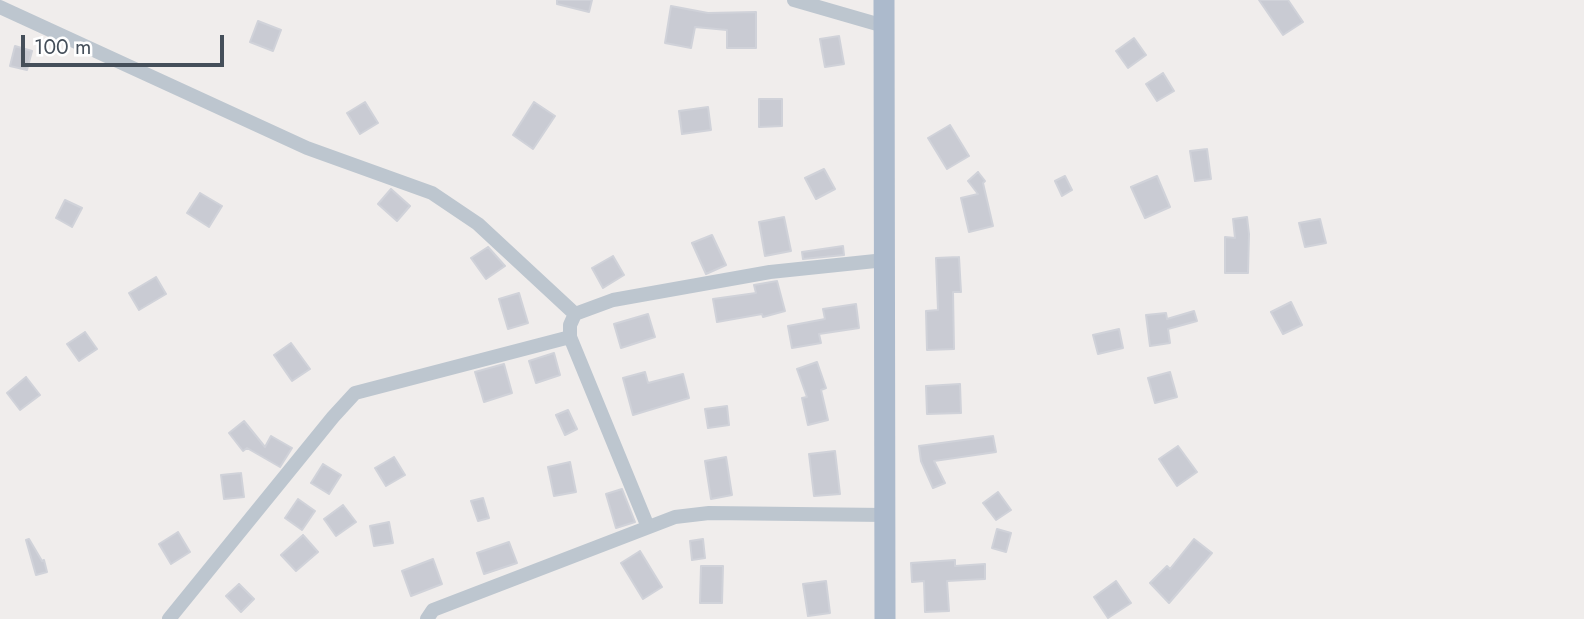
<!DOCTYPE html>
<html>
<head>
<meta charset="utf-8">
<style>
	body { margin:0 }
	#map { position:relative; width:1584px; height:619px; overflow:hidden; background:#f0edec; font-family:Jost,sans-serif }
	canvas { display:block }
	.scale { position:absolute; left:21px; top:35px; width:203px; height:32px; box-sizing:border-box; border:4px solid #454f5a; border-top:0; padding-left:9px; font-size:21px; line-height:24px; white-space:nowrap; color:#454f5a; -webkit-text-stroke:5px #fff; paint-order:stroke }
</style>
</head>
<body>
<div id="map">
<canvas width="1584" height="619"></canvas>
<div class="scale">100 m</div>
</div>
<script>
const context = document.querySelector('canvas').getContext('2d');
context.lineJoin = 'round';
function fillPath(path, color) {
  context.fillStyle = color;
  context.fill(path, 'evenodd');
}
function toPath(rows) {
  const path = new Path2D();
  for (const r of rows) {
    path.moveTo(r[0], r[1]);
    for (let i = 2; i < r.length; i += 2) path.lineTo(r[i], r[i + 1]);
  }
  return path;
}
function stroke(path, color, width, dash) {
  context.strokeStyle = color;
  context.lineWidth = width;
  context.lineCap = dash ? 'butt' : 'round';
  context.setLineDash(dash || []);
  context.stroke(path);
}
const building = toPath([
	[557,0,592,0,589,12,557,4,557,0],
	[1259,0,1288,0,1303,22,1283,35,1259,0],
	[671,6,708,13,756,12,756,48,727,48,727,30,695,27,691,48,665,43,671,6],
	[258,21,281,30,273,51,250,42,258,21],
	[839,36,844,64,825,67,820,39,839,36],
	[1134,38,1146,55,1128,68,1116,51,1134,38],
	[15,46,32,51,27,70,10,66,15,46],
	[1163,73,1174,91,1157,101,1146,84,1163,73],
	[759,99,782,99,782,126,759,127,759,99],
	[365,102,378,123,360,134,347,113,365,102],
	[534,102,555,116,533,149,513,135,534,102],
	[708,107,711,130,682,134,679,111,708,107],
	[950,125,969,156,947,169,928,138,950,125],
	[1207,149,1211,179,1195,181,1190,151,1207,149],
	[824,169,835,189,816,199,805,178,824,169],
	[978,172,985,181,983,183,993,226,969,232,961,198,978,194,968,181,978,172],
	[1065,176,1072,190,1062,196,1055,181,1065,176],
	[1157,176,1170,207,1145,218,1131,187,1157,176],
	[391,189,410,206,397,221,378,204,391,189],
	[200,193,222,206,209,227,187,213,200,193],
	[65,200,82,208,72,227,56,218,65,200],
	[784,217,791,251,765,256,759,222,784,217],
	[1247,217,1249,234,1248,273,1225,273,1225,237,1235,238,1233,219,1247,217],
	[1320,219,1326,243,1305,247,1299,223,1320,219],
	[712,235,726,265,706,274,692,243,712,235],
	[843,246,844,255,803,259,802,252,843,246],
	[488,247,505,266,486,279,471,258,488,247],
	[613,256,624,275,603,288,592,268,613,256],
	[959,257,961,292,953,292,954,349,927,350,926,311,938,310,936,258,959,257],
	[156,277,166,294,139,310,129,293,156,277],
	[777,281,785,311,763,317,762,314,717,322,713,299,756,293,754,285,777,281],
	[519,293,528,323,508,329,499,299,519,293],
	[1291,302,1302,325,1283,334,1271,312,1291,302],
	[856,304,859,328,819,334,821,343,792,348,788,326,825,319,823,309,856,304],
	[1194,311,1197,321,1168,329,1170,343,1150,346,1146,315,1166,313,1167,319,1194,311],
	[648,314,655,337,621,348,614,324,648,314],
	[1119,329,1123,348,1098,354,1093,335,1119,329],
	[85,332,97,349,79,361,67,344,85,332],
	[291,343,310,369,292,381,274,355,291,343],
	[554,353,560,375,536,383,529,361,554,353],
	[817,362,826,388,821,390,828,420,808,425,802,398,807,397,797,369,817,362],
	[504,364,512,393,484,402,475,372,504,364],
	[645,372,648,383,683,374,689,398,633,415,623,378,645,372],
	[1170,372,1177,397,1155,403,1148,378,1170,372],
	[26,377,40,395,20,410,7,393,26,377],
	[960,384,961,413,927,414,926,386,960,384],
	[727,406,729,425,708,428,705,409,727,406],
	[568,410,577,429,565,435,556,415,568,410],
	[244,421,265,447,271,436,292,448,280,467,247,448,243,451,229,433,244,421],
	[993,436,996,452,934,461,945,483,933,488,921,461,919,446,993,436],
	[1178,446,1197,472,1177,486,1159,459,1178,446],
	[835,451,840,494,814,496,809,454,835,451],
	[394,457,405,475,386,486,375,468,394,457],
	[726,457,732,495,711,499,705,461,726,457],
	[570,462,576,492,554,496,548,467,570,462],
	[323,464,341,475,329,494,311,483,323,464],
	[241,473,244,497,224,499,221,475,241,473],
	[622,489,635,522,616,528,606,494,622,489],
	[998,492,1011,510,996,520,983,503,998,492],
	[483,498,489,518,478,521,471,501,483,498],
	[298,499,315,511,302,530,285,518,298,499],
	[343,505,356,522,336,536,324,519,343,505],
	[389,522,393,543,374,546,370,526,389,522],
	[997,529,1011,533,1006,552,992,548,997,529],
	[178,532,190,552,171,564,159,544,178,532],
	[303,535,318,552,296,571,281,555,303,535],
	[29,539,42,561,44,560,47,572,36,575,26,540,29,539],
	[703,539,705,558,692,560,690,541,703,539],
	[1194,539,1212,553,1169,603,1150,583,1167,566,1170,569,1194,539],
	[509,542,517,563,484,574,477,553,509,542],
	[640,551,662,587,643,599,621,563,640,551],
	[433,559,442,584,411,596,402,571,433,559],
	[955,560,955,566,985,564,985,579,947,581,949,611,925,612,924,581,912,582,911,563,955,560],
	[701,566,723,566,722,603,700,603,701,566],
	[826,581,830,613,808,616,803,584,826,581],
	[1116,581,1131,603,1108,618,1094,597,1116,581],
	[239,584,254,599,241,612,226,596,239,584]
]);
fillPath(building, '#c9cbd3');
stroke(building, '#d0d2d9', 2);
stroke(toPath([
	[794,0,884,26],
	[0,7,307,148,432,193,478,224,575,314],
	[648,527,570,337,570,325,575,314,613,300,770,272,885,260],
	[169,619,333,417,355,393,570,337],
	[427,619,433,610,675,517,709,513,885,515]
]), '#bdc6cf', 14);
stroke(toPath([
	[884,0,885,619]
]), '#acbacc', 21);
</script>
</body>
</html>
